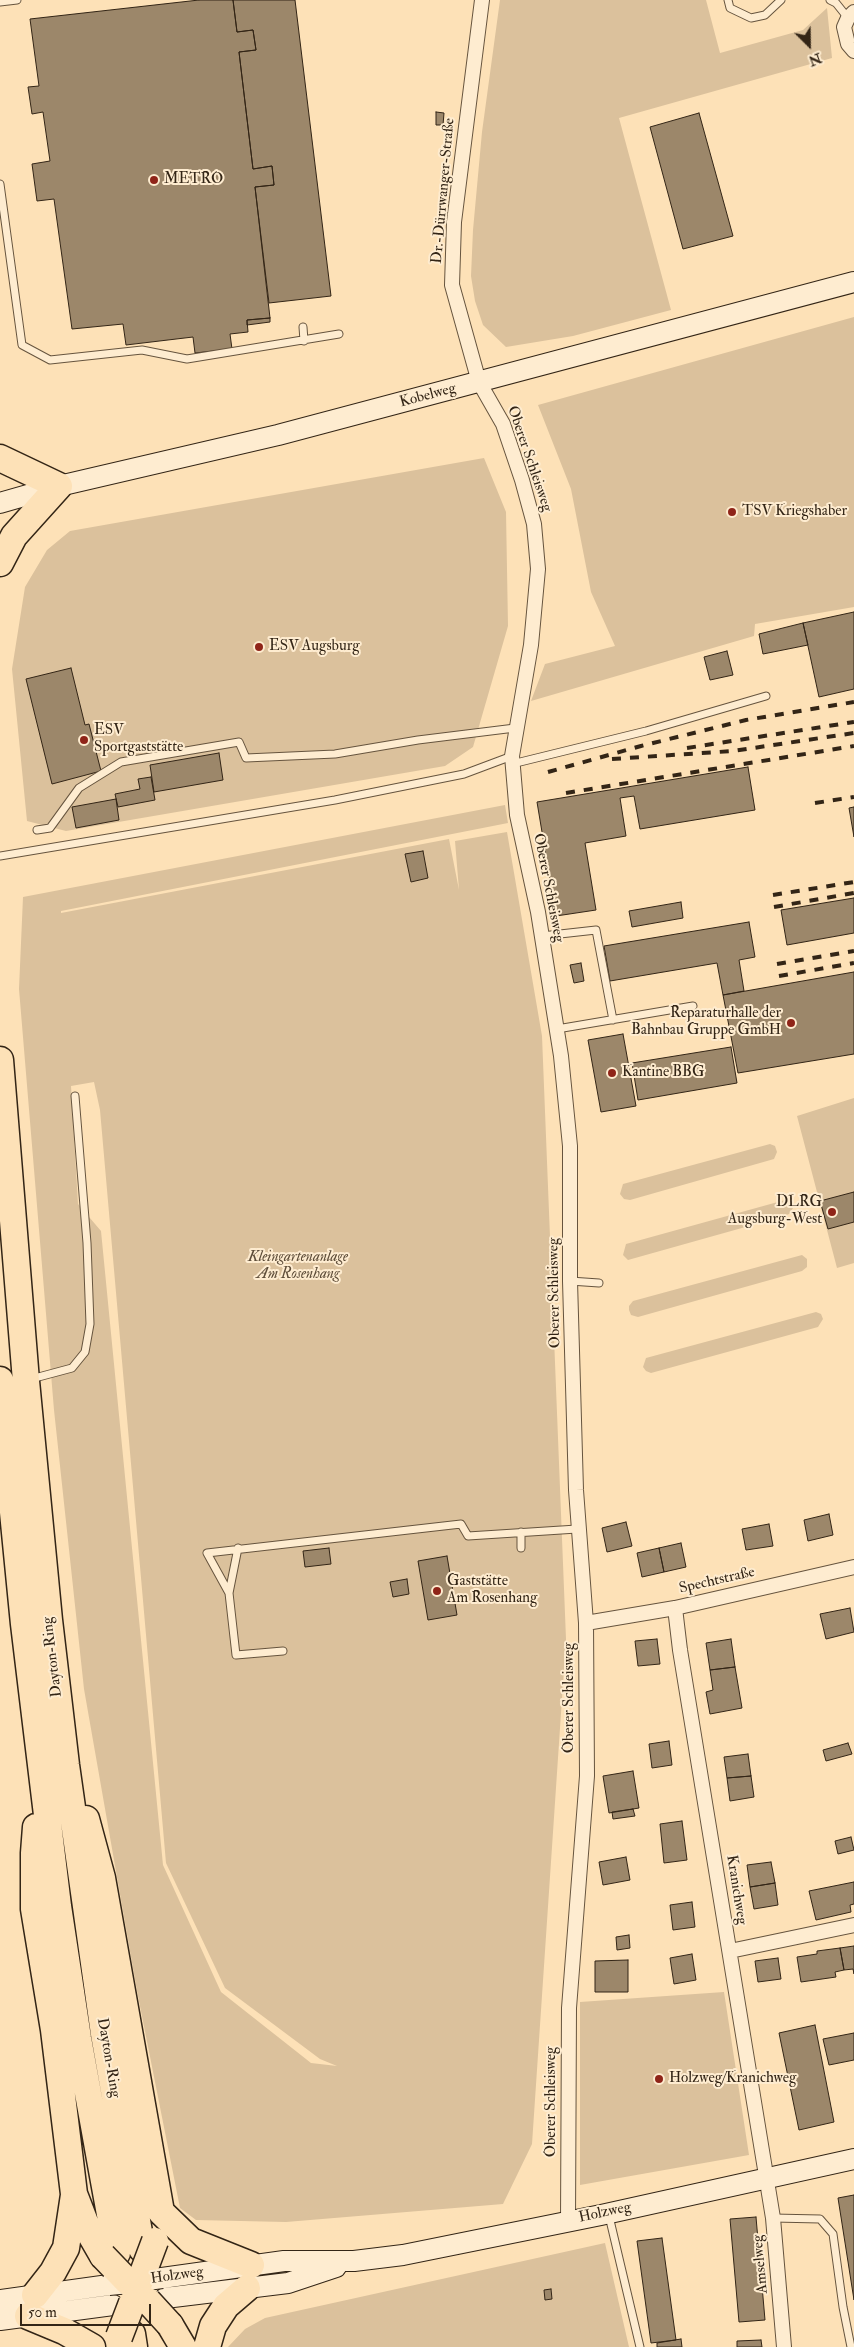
<!DOCTYPE html>
<html>
<head>
<meta charset="utf-8">
<style>
	body { margin:0 }
	#map { position:relative; width:854px; height:2347px; overflow:hidden; background:#fde1b7; font-family:"IM FELL Double Pica",serif }
	canvas { display:block }
	.north { position:absolute; left:784px; top:20px; width:50px; height:50px; -webkit-text-stroke:4px #feecd0; paint-order:stroke; rotate:157deg; font-size:14px; font-weight:700; line-height:20px; text-align:center; color:#332516 }
	.north::after { content:''; display:block; margin:auto; width:18px; height:22px; background:#332516; clip-path:polygon(50% 0,100% 100%,50% 72%,0 100%) }
	.scale { position:absolute; left:20px; top:2304px; width:131px; height:22px; box-sizing:border-box; border:2px solid #332516; border-top:0; padding-left:6px; font-size:15px; line-height:18px; white-space:nowrap; color:#332516; -webkit-text-stroke:4px #feecd0; paint-order:stroke }
</style>
</head>
<body>
<div id="map">
<canvas width="854" height="2347"></canvas>
<div class="north">N</div>
<div class="scale">50 m</div>
</div>
<script>
const context = document.querySelector('canvas').getContext('2d');
context.lineJoin = 'round';
function fillPath(path, color) {
  context.fillStyle = color;
  context.fill(path, 'evenodd');
}
function toPath(rows) {
  const path = new Path2D();
  for (const r of rows) {
    path.moveTo(r[0], r[1]);
    for (let i = 2; i < r.length; i += 2) path.lineTo(r[i], r[i + 1]);
  }
  return path;
}
function stroke(path, color, width, dash) {
  context.strokeStyle = color;
  context.lineWidth = width;
  context.lineCap = dash ? 'butt' : 'round';
  context.setLineDash(dash || []);
  context.stroke(path);
}
function drawText(font, color, halo, rows, align = 'center') {
  context.font = font + ' "IM FELL Double Pica",serif';
  context.lineWidth = 4;
  context.setLineDash([]);
  context.textBaseline = 'middle';
  context.strokeStyle = halo;
  context.fillStyle = color;
  for (const [text, x, y, turn = 0] of rows) {
    context.save();
    context.translate(x, y);
    context.rotate((+turn || 0) * Math.PI / 180);
    context.textAlign = isNaN(turn) ? turn : align;
    if (halo) context.strokeText(text, 0, 0);
    context.fillText(text, 0, 0);
    context.restore();
  }
}
fillPath(toPath([
	[500,0,706,0,720,53,803,30,827,8,832,58,619,118,671,310,573,336,506,347,483,325,475,301,471,276,473,230,482,132],
	[854,317,854,607,755,624,754,636,531,701,545,664,615,646,591,592,571,489,538,405],
	[484,458,506,512,508,626,473,747,445,766,66,831,27,821,12,669,25,587,47,550,70,531],
	[505,805,508,823,61,911,61,913,449,839,459,890,455,841,507,832,542,1036,566,1639,532,2144,503,2204,286,2222,196,2220,180,2208,137,1991,84,1689,54,1410,19,989,23,897],
	[94,1082,100,1110,166,1863,225,1988,320,2059,337,2066,311,2063,221,1992,163,1865,101,1231,78,1204,71,1086],
	[854,1098,854,1263,837,1268,797,1116],
	[770,1144,775,1146,777,1152,774,1159,630,1200,624,1199,620,1194,623,1184],
	[785,1200,792,1203,793,1208,789,1214,781,1217,628,1260,623,1255,626,1244],
	[802,1255,807,1259,807,1267,802,1271,638,1317,631,1315,629,1310,629,1306,633,1301],
	[816,1312,821,1314,823,1319,818,1327,651,1373,646,1371,643,1367,646,1358],
	[724,1992,749,2155,580,2185,580,2002],
	[605,2243,629,2347,228,2347,245,2329,265,2318]
]), '#dbc19c');
const building = toPath([
	[199,0,233,0,237,32,253,30,256,50,239,52,253,169,272,166,274,185,255,187,270,318,247,320,248,332,230,334,232,349,195,353,193,337,126,345,123,324,72,329,54,199,37,201,32,164,50,161,43,112,32,114,28,87,39,86,30,19,199,0],
	[233,0,295,0,331,296,269,303,255,187,274,185,272,166,253,169,239,52,256,50,253,30,237,32,233,0],
	[436,112,444,113,443,125,436,125,436,112],
	[699,113,733,236,683,249,650,127,699,113],
	[270,318,270,322,247,325,247,320,270,318],
	[854,612,854,689,819,697,803,623,854,612],
	[803,623,808,645,763,654,759,634,803,623],
	[727,651,733,675,710,680,704,657,727,651],
	[71,668,85,725,89,724,101,771,52,784,26,679,71,668],
	[219,753,223,780,154,792,150,765,219,753],
	[748,767,755,810,640,829,634,796,620,798,626,836,585,843,596,910,556,916,537,802,748,767],
	[151,777,155,800,118,807,115,794,140,789,138,779,151,777],
	[116,799,119,820,76,828,72,807,116,799],
	[854,807,854,837,849,808,854,807],
	[423,851,428,878,411,882,405,854,423,851],
	[854,898,854,933,787,945,781,910,854,898],
	[681,902,683,918,632,927,629,911,681,902],
	[749,922,755,957,739,960,744,991,723,995,717,963,610,981,604,946,749,922],
	[581,963,584,981,574,983,570,965,581,963],
	[854,972,854,1054,738,1073,723,995,854,972],
	[623,1034,636,1106,601,1112,588,1040,623,1034],
	[731,1047,737,1083,638,1100,632,1063,731,1047],
	[854,1192,854,1222,828,1229,820,1201,854,1192],
	[829,1514,833,1535,808,1541,804,1520,829,1514],
	[626,1522,632,1546,607,1552,602,1528,626,1522],
	[769,1524,773,1546,746,1550,742,1529,769,1524],
	[681,1543,686,1567,664,1572,659,1548,681,1543],
	[329,1548,331,1564,305,1567,303,1551,329,1548],
	[659,1548,664,1572,642,1577,637,1553,659,1548],
	[447,1556,457,1615,428,1620,418,1561,447,1556],
	[407,1579,409,1594,393,1597,390,1582,407,1579],
	[850,1608,854,1632,826,1639,820,1614,850,1608],
	[657,1639,660,1664,638,1666,635,1641,657,1639],
	[731,1639,735,1667,710,1670,706,1643,731,1639],
	[735,1667,742,1708,710,1714,706,1692,713,1690,710,1670,735,1667],
	[669,1741,672,1765,652,1768,649,1744,669,1741],
	[848,1743,852,1754,826,1761,823,1750,848,1743],
	[748,1754,751,1776,727,1778,724,1757,748,1754],
	[633,1771,639,1808,609,1813,603,1776,633,1771],
	[751,1776,754,1797,730,1801,727,1778,751,1776],
	[633,1809,635,1816,613,1819,612,1812,633,1809],
	[682,1821,687,1860,664,1863,660,1824,682,1821],
	[851,1837,854,1850,838,1854,835,1841,851,1837],
	[626,1857,630,1880,603,1885,599,1862,626,1857],
	[771,1862,775,1883,750,1887,747,1865,771,1862],
	[854,1882,854,1904,850,1905,851,1912,816,1920,809,1891,854,1882],
	[775,1883,778,1905,754,1909,750,1887,775,1883],
	[692,1902,695,1927,673,1930,670,1905,692,1902],
	[629,1935,630,1948,617,1950,616,1937,629,1935],
	[854,1946,854,1974,853,1969,844,1970,840,1948,854,1946],
	[840,1948,844,1970,835,1972,836,1977,801,1982,797,1957,817,1954,817,1951,840,1948],
	[692,1954,696,1980,674,1984,670,1958,692,1954],
	[778,1958,781,1979,758,1982,755,1961,778,1958],
	[628,1960,628,1992,595,1992,595,1961,628,1960],
	[815,2025,834,2122,799,2130,779,2033,815,2025],
	[854,2033,854,2060,829,2065,823,2039,854,2033],
	[854,2195,854,2300,838,2198,854,2195],
	[756,2217,765,2320,739,2322,730,2219,756,2217],
	[662,2238,676,2340,651,2343,637,2241,662,2238],
	[551,2289,552,2299,545,2300,544,2290,551,2289],
	[681,2339,682,2347,657,2347,657,2343,681,2339],
	[761,2340,762,2347,737,2347,737,2341,761,2340]
]);
fillPath(building, '#9c876a');
stroke(building, '#332516', 1);
const lane = toPath([
	[728,0,730,8,751,18,765,15,781,0],
	[830,0,836,3,848,18],
	[0,2,17,0],
	[0,184,22,345,50,360,142,350,187,359,339,334],
	[303,327,304,341],
	[512,764,646,731,766,696],
	[37,830,50,828,79,788,121,762,239,742,246,758,335,754,418,740,515,728],
	[0,856,335,800,464,774,512,756],
	[542,936,596,930,613,1020],
	[557,1029,693,1006],
	[570,1281,599,1283],
	[31,1379,72,1368,85,1352,90,1324,87,1243,75,1096],
	[521,1532,521,1548],
	[229,1593,238,1548],
	[283,1651,236,1655,229,1593,207,1553,461,1524,468,1536,577,1529],
	[609,2216,640,2347],
	[773,2218,820,2219,833,2234,843,2307,851,2347]
]);
const street = toPath([
	[482,0,454,222,452,285,479,382,503,424,522,480,534,524,538,569,531,645,512,756,517,815,538,912,561,1056,570,1146,570,1281,576,1490,586,1623,587,1776,569,2008,568,2221],
	[854,12,848,18,844,27,848,44,854,51],
	[675,1608,680,1650,773,2218,784,2347],
	[586,1623,675,1608,854,1567],
	[730,1951,854,1925]
]);
const secondary = toPath([
	[0,503,59,486,278,435,854,282],
	[162,2278,284,2261,354,2261,403,2255,601,2215,854,2159],
	[165,2298,288,2283,336,2267],
	[0,2300,109,2285],
	[0,2320,113,2305]
]);
const highway = toPath([
	[0,458,59,486,14,536,0,563],
	[0,1060,26,1381,49,1620,66,1765,104,2034,142,2249],
	[0,1380,24,1624,58,1906,78,2038,117,2253],
	[86,1819,102,1878,161,2212,191,2241,251,2265],
	[36,1827,34,1853,34,1909,54,2030,74,2194,88,2230,103,2256],
	[35,2295,53,2272,66,2248,74,2195],
	[28,2316,64,2331,92,2347],
	[170,2325,183,2347],
	[132,2334,134,2347],
	[207,2347,213,2326,226,2306,247,2288]
]);
stroke(lane, '#66543e', 9);
stroke(street, '#66543e', 16);
stroke(secondary, '#332516', 22);
stroke(highway, '#332516', 29);
stroke(lane, '#feecd0', 7);
stroke(street, '#feecd0', 14);
stroke(secondary, '#feecd0', 20);
stroke(highway, '#fde1b7', 26);
stroke(toPath([
	[687,748,854,722],
	[612,759,733,751,854,733],
	[548,772,641,746,746,720,854,702],
	[566,793,854,746],
	[815,803,854,797],
	[773,895,854,882],
	[774,907,854,893],
	[777,964,854,951],
	[779,976,854,963]
]), '#332516', 4, [9, 9]);
const secondaryBridge = toPath([
	[140,2281,162,2278],
	[109,2285,129,2283]
]);
const highwayBridge = toPath([
	[103,2256,129,2283],
	[140,2281,155,2241],
	[148,2301,170,2325],
	[119,2337,132,2303]
]);
stroke(secondaryBridge, '#332516', 22, []);
stroke(highwayBridge, '#332516', 29, []);
stroke(secondaryBridge, '#feecd0', 20);
stroke(highwayBridge, '#fde1b7', 26);
for (const [x, y, r, color] of [
	[154,180,5,"#8f2418"],
	[732,512,5,"#8f2418"],
	[259,647,5,"#8f2418"],
	[84,740,5,"#8f2418"],
	[791,1023,5,"#8f2418"],
	[612,1073,5,"#8f2418"],
	[832,1212,5,"#8f2418"],
	[437,1591,5,"#8f2418"],
	[659,2079,5,"#8f2418"]
]) {
  const dot = new Path2D();
  dot.arc(x, y, r, 0, 2 * Math.PI);
  context.fillStyle = color;
  context.fill(dot);
  stroke(dot, '#feecd0', 2);
}
drawText('15px', '#332516', '#feecd0', [
	["METRO",164,180],
	["TSV Kriegshaber",742,512],
	["ESV Augsburg",269,647],
	["ESV",94,731],
	["Sportgaststätte",94,748],
	["Reparaturhalle der",781,1014,"right"],
	["Bahnbau Gruppe GmbH",781,1031,"right"],
	["Kantine BBG",622,1073],
	["DLRG",822,1203,"right"],
	["Augsburg-West",822,1220,"right"],
	["Gaststätte",447,1582],
	["Am Rosenhang",447,1599],
	["Holzweg/Kranichweg",669,2079]
], 'left');
drawText('15px', '#332516', '#feecd0', [
	["Dr.-Dürrwanger-Straße",444,191,-85],
	["Kobelweg",428,396,-15],
	["Oberer Schleisweg",529,459,71],
	["Oberer Schleisweg",548,888,79],
	["Oberer Schleisweg",555,1293,-91],
	["Spechtstraße",717,1581,-13],
	["Dayton-Ring",53,1657,-97],
	["Oberer Schleisweg",570,1698,-90],
	["Kranichweg",736,1890,81],
	["Dayton-Ring",108,2058,80],
	["Oberer Schleisweg",552,2102,-90],
	["Holzweg",605,2213,-12],
	["Amselweg",761,2264,-95],
	["Holzweg",177,2276,-8]
]);
drawText('italic 15px', '#5d4c38', '#feecd0', [
	["Kleingartenanlage",298,1258],
	["Am Rosenhang",298,1275]
]);
</script>
</body>
</html>
